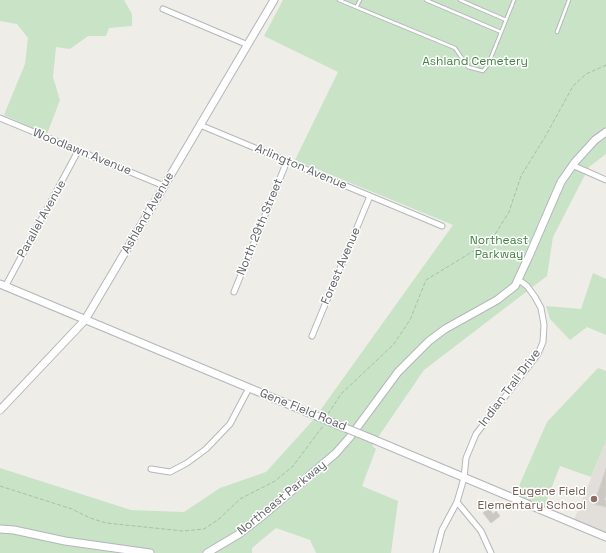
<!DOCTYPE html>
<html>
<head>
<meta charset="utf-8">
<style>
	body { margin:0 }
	canvas { display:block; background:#efede7 }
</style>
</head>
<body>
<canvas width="606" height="553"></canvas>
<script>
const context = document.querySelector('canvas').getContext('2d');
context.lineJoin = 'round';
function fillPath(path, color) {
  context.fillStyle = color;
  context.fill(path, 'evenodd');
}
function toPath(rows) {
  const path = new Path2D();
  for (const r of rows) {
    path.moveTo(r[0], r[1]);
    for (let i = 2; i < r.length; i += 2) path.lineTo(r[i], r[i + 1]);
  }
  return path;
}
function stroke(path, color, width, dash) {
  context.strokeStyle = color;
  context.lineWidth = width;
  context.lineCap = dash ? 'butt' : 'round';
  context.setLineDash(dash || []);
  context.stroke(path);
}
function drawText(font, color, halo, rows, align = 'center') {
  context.font = font + ' "Space Grotesk",sans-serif';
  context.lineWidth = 3;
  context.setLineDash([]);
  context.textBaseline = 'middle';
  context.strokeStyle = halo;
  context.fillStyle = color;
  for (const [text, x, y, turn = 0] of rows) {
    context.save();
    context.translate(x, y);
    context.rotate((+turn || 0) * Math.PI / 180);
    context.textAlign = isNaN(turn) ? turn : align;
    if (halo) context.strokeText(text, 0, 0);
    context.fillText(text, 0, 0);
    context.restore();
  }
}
fillPath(toPath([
	[606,441,606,534,574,520]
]), '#e2ded9');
fillPath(toPath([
	[0,0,124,0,132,14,132,26,109,28,106,36,88,36,70,49,56,47,53,77,60,100,47,134,4,115,25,64,28,38,17,24,0,21],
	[283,0,606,0,606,154,589,167,553,237,547,276,424,370,372,446,376,449,362,486,398,501,391,553,316,553,310,540,276,528,252,548,252,553,0,553,0,468,131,510,184,512,220,488,266,472,314,419,453,225,295,160,338,72,264,36],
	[593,273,606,279,606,335,587,327,570,340,550,319,546,306,581,309],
	[598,368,606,371,606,441,591,477,560,466,544,507,515,495,547,422]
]), '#c9e3c7');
const building = toPath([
	[606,469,606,496,604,500,606,500,606,507,594,504,606,469],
	[489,508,493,514,496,511,500,516,491,523,483,513,489,508]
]);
fillPath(building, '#cbc8c4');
stroke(building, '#d3cec6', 1);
const lane = toPath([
	[339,0,455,48,468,67,483,71,488,65,514,0],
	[426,0,501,32],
	[460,0,506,20],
	[357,6,360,0],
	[557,32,569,0]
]);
const street = toPath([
	[163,9,248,45],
	[0,118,164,186],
	[200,125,442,226],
	[572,165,606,180],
	[5,287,78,151],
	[234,292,287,161],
	[312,336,370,196],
	[151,469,170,472,187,463,206,449,230,424,249,388],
	[457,502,481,531,491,553],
	[436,553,442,530,457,502,464,478,466,458,476,434,538,354,543,342,544,325,541,308,535,297,527,286,519,280]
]);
const secondary = toPath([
	[0,284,338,425],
	[0,410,85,320,274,0],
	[370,438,606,537],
	[0,529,14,530,65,541,150,553],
	[207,553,239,534,261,517,336,453,350,437,398,372,429,341,445,329,497,300,515,286,529,256,561,182,575,162,595,140,606,132]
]);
stroke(lane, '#b4b7ba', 4.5);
stroke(street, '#b4b7ba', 7);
stroke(secondary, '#b3b6ba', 9);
stroke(toPath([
	[328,414,341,394,393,345,410,320,426,280,485,244,496,233,509,212,521,176,545,137,573,86,586,74,606,65],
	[0,486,72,509,90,518,106,523,183,531,204,529,219,519,240,499,275,481,293,466,323,426]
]), '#a1c4a8', 1, [4, 2]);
stroke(lane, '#fff', 2.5);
stroke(street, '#fff', 5);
stroke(secondary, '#fff', 7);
const secondaryBridge = toPath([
	[338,425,370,438]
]);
stroke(secondaryBridge, '#b3b6ba', 9, []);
stroke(secondaryBridge, '#fff', 7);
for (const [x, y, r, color] of [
	[594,499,4,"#8d6e63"]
]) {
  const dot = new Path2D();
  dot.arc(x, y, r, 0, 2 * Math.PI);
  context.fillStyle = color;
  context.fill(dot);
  stroke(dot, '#fff', 1.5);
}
drawText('12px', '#428340', '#fff', [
	["Ashland Cemetery",475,62],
	["Northeast",499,241],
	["Parkway",499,255]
]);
drawText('12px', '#5f6266', '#fff', [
	["Woodlawn Avenue",82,152,22],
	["Arlington Avenue",301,167,23],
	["Ashland Avenue",148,213,-60],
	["Parallel Avenue",42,219,-61],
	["North 29th Street",260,227,-68],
	["Forest Avenue",341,266,-67],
	["Indian Trail Drive",510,388,-53],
	["Gene Field Road",303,410,22],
	["Northeast Parkway",282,498,-39]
]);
drawText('12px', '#785e54', '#fff', [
	["Eugene Field",586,492],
	["Elementary School",586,506]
], 'right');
</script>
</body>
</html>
